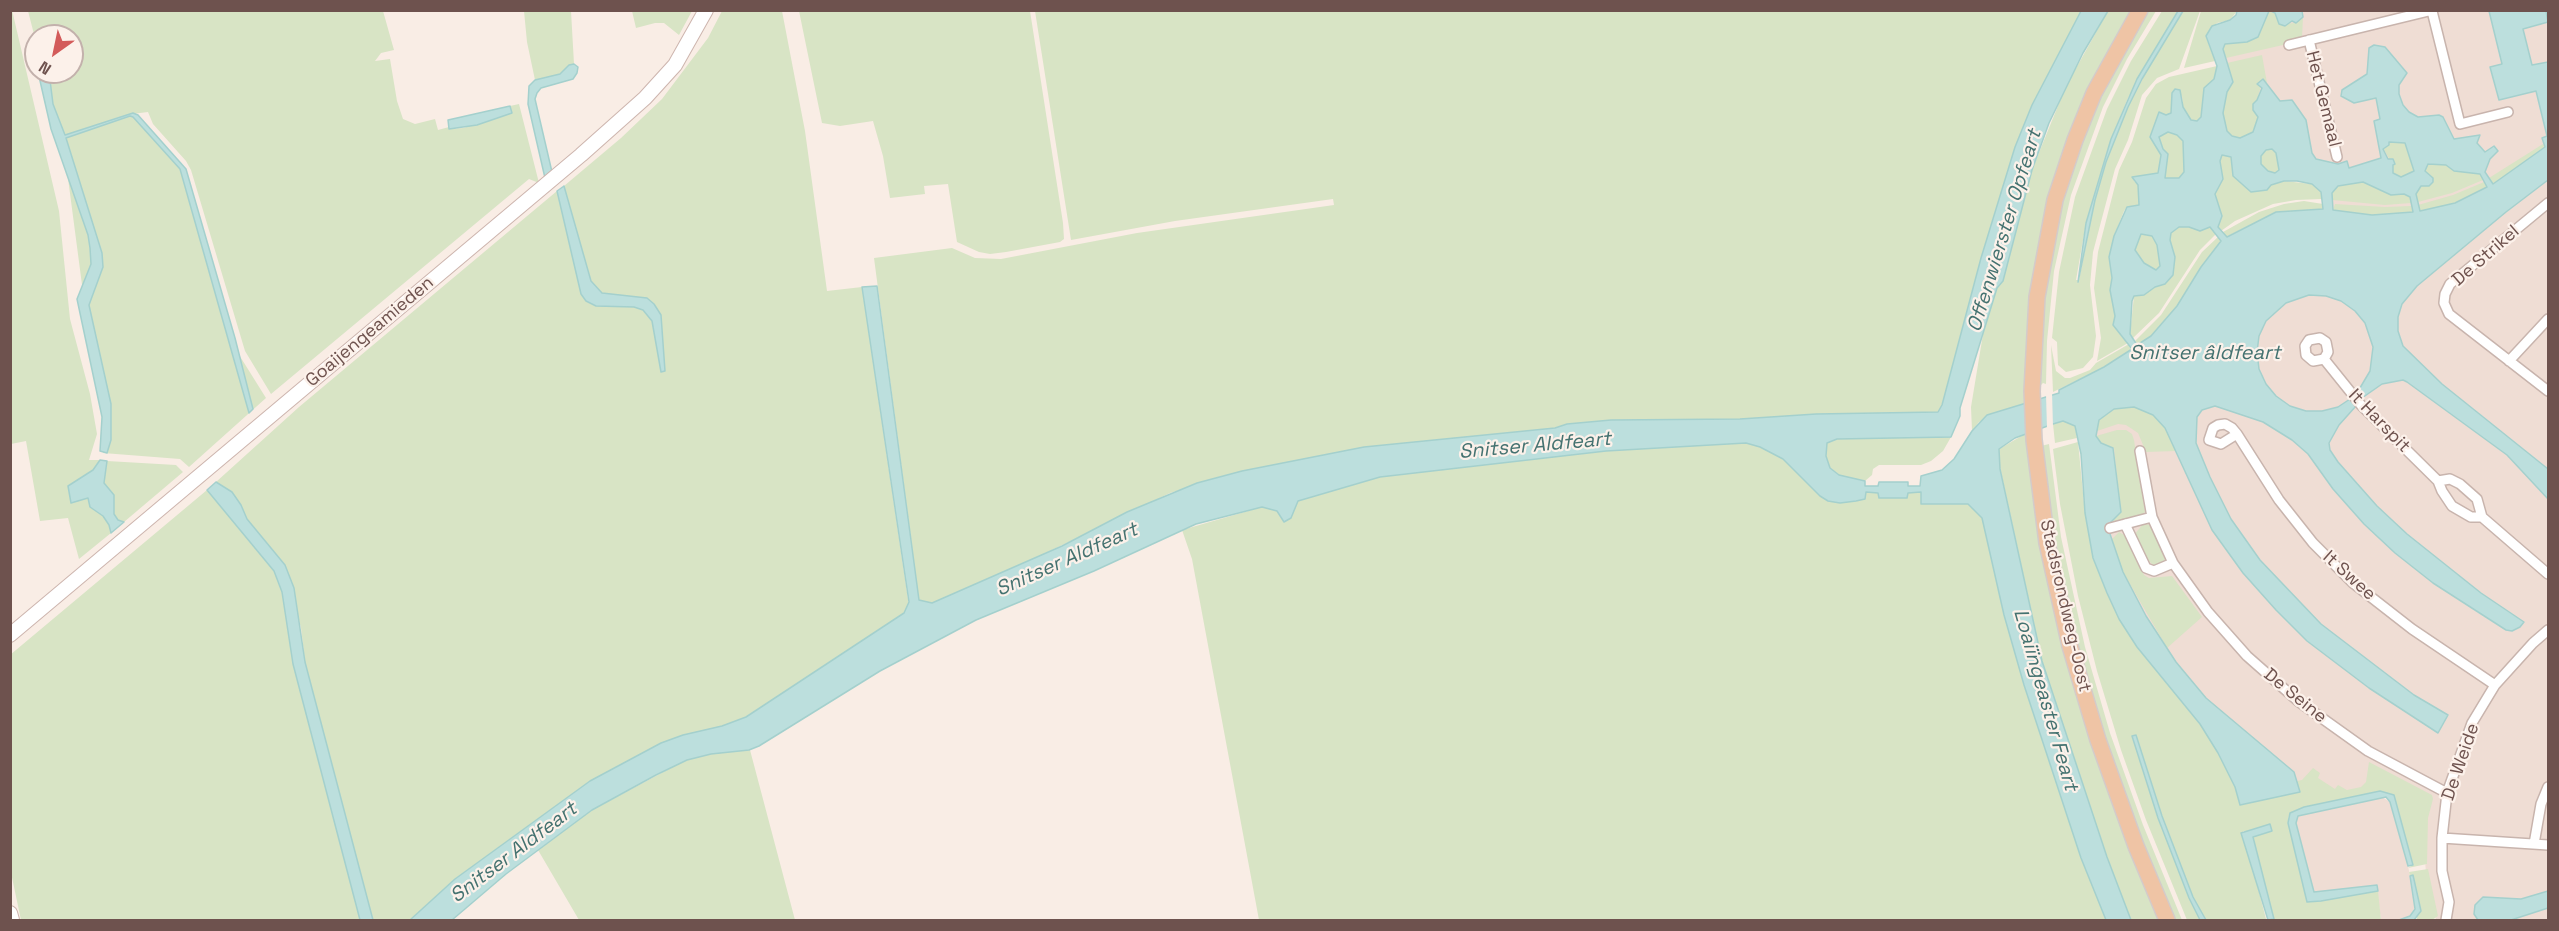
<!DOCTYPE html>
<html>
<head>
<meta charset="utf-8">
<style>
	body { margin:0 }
	#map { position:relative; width:2559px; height:931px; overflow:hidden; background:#f9ede5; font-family:"Space Grotesk",sans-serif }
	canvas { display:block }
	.frame { position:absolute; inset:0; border:12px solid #6e524e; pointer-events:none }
	.north { position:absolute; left:24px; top:24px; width:60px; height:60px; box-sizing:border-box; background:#fcf1ea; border:2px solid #c3b1ac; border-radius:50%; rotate:213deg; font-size:16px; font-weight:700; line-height:24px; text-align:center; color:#6e524e }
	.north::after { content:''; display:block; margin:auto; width:21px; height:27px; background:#d35b5a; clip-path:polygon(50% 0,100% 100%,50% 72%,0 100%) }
</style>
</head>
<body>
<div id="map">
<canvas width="2559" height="931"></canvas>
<div class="frame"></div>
<div class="north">N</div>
</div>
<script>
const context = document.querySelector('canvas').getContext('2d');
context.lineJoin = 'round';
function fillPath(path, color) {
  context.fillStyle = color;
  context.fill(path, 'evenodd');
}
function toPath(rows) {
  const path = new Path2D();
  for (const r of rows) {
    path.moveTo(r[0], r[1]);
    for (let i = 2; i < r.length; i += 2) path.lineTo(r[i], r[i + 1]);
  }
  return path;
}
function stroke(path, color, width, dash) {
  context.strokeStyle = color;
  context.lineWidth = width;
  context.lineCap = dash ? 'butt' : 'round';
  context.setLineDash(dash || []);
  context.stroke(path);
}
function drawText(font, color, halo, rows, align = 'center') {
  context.font = font + ' "Space Grotesk",sans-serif';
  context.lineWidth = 4.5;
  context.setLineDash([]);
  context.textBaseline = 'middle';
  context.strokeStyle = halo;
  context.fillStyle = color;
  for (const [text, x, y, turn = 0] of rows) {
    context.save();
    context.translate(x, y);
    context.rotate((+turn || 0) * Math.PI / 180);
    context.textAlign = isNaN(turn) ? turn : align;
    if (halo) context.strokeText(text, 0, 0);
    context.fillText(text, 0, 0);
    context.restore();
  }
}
fillPath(toPath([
	[2246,11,2548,11,2548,149,2488,191,2444,211,2328,215,2325,184,2225,77,2216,42],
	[2548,175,2548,920,2436,920,2426,873,2423,834,2428,799,2366,788,2297,797,2201,701,2114,574,2091,426,2283,296],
	[2382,797,2390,802,2408,866,2416,905,2410,916,2399,920,2381,920,2376,885,2314,892,2296,823,2298,816]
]), '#efddd4');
fillPath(toPath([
	[12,10,59,211,70,319,90,394,97,434,89,460,100,460,93,470,68,487,71,502,88,498,90,507,103,516,110,525,111,533,79,559,68,518,40,521,26,441,11,444],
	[28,11,383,11,394,50,381,53,375,61,390,59,397,101,403,119,415,124,435,119,438,130,449,127,449,129,463,128,512,113,510,106,519,104,539,183,529,179,271,394,245,351,191,170,186,161,153,124,148,112,132,114,181,169,231,342,266,398,189,467,180,459,103,453,108,440,84,300,66,163,44,72,72,72,72,36,36,36,36,42],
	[524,11,571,11,574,64,569,65,560,74,535,80,527,42],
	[632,11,632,10,692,11,679,35,664,23,655,23,636,28],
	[722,11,782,11,805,131,827,291,862,287,909,606,902,615,746,717,722,726,683,735,661,743,590,781,455,879,410,920,373,920,305,662,301,628,285,565,247,519,241,505,232,492,216,482,299,407,557,191,581,294,596,306,634,307,643,310,652,321,661,371,665,371,647,298,602,293,590,281,564,186,621,138,662,99,708,38],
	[799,11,1030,11,1063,223,1064,239,1060,242,1006,252,990,254,979,252,957,242,948,184,924,186,925,194,890,198,883,156,873,121,840,126,822,123],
	[1035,11,2081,11,2032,105,2015,147,1981,258,1942,405,1938,412,1816,414,1740,419,1611,420,1567,424,1555,428,1364,447,1242,471,1170,493,1025,563,932,603,922,602,919,600,874,258,952,248,975,258,1001,259,1137,233,1334,205,1333,199,1175,221,1071,240],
	[2108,11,2134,11,2075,123,2026,404,1979,422,1972,431,1971,407,1985,322,1997,288,2003,281,2032,170,2066,86],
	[2146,11,2156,11,2127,59,2103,107,2071,195,2054,271,2047,341,2046,384,2043,383,2039,387,2040,324,2066,182,2097,100],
	[2162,11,2178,11,2128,98,2111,139,2086,223,2076,280,2079,280,2095,200,2106,162,2128,107,2155,55,2183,11,2200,11,2179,69,2157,78,2142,95,2128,140,2115,169,2093,252,2090,285,2096,336,2093,357,2083,368,2066,372,2058,365,2057,342,2052,338,2059,272,2075,197,2107,109,2131,61],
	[2201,11,2237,11,2230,20,2217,23,2206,37,2215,61,2184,68],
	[2267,11,2275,13,2279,24,2296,23,2303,17,2302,38,2283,45,2226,58,2223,49,2225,44,2247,42,2258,37],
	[2262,55,2267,83,2263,79,2257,100,2253,104,2253,109,2258,117,2253,132,2240,138,2232,136,2227,131,2223,113,2227,92,2233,82,2227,63],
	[2217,66,2214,79,2204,88,2201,117,2197,121,2191,120,2183,107,2182,96,2172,93,2171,113,2166,115,2150,137,2161,155,2158,173,2134,181,2138,184,2139,205,2127,207,2124,211,2114,236,2109,257,2112,278,2110,290,2115,316,2121,336,2128,343,2097,361,2101,338,2094,288,2098,252,2119,170,2132,142,2146,98,2156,84,2169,77],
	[2168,132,2177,135,2183,141,2184,172,2179,178,2165,178,2168,154,2163,149,2159,137],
	[2389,142,2405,143,2415,171,2400,177,2392,173,2393,165,2383,148,2389,145],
	[2543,144,2545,147,2493,185,2489,178],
	[2272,148,2276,152,2280,169,2275,173,2268,171,2261,164,2261,156,2266,150],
	[2222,155,2231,156,2234,161,2270,185,2284,181,2312,184,2321,192,2322,199,2296,200,2273,204,2235,221,2221,231,2218,226,2215,194,2223,179,2220,161],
	[2428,164,2446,165,2454,171,2480,174,2483,180,2452,193,2418,202,2416,194,2421,186,2433,178,2425,171],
	[2363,182,2391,195,2405,194,2410,197,2411,203,2385,205,2332,200,2332,193,2338,186],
	[2484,182,2487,187,2455,203,2419,212,2418,205,2453,195],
	[2304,201,2323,204,2323,209,2276,212,2226,237,2223,232,2259,212,2284,204],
	[2335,204,2385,207,2411,206,2413,213,2372,215,2333,210],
	[2179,227,2189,227,2200,231,2210,227,2216,234,2200,250,2159,313,2133,338,2130,334,2134,296,2144,295,2155,287,2165,284,2175,257,2170,240,2171,233],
	[2140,234,2152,236,2157,245,2160,266,2156,270,2144,263,2135,250],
	[2218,237,2222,240,2201,267,2177,306,2151,336,2138,346,2135,341,2161,315,2202,252],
	[2129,344,2132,349,2104,367,2053,392,2051,345,2056,371,2065,378,2070,378,2090,370,2096,363],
	[2134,407,2153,415,2165,428,2176,451,2146,452,2138,433,2126,425,2118,424,2097,431,2099,420,2114,409],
	[2063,421,2075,426,2077,438,2055,443,2053,424],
	[2117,430,2126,430,2132,434,2134,440,2145,512,2139,517,2109,525,2121,512,2114,448,2101,443,2096,436],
	[2025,434,2042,543,2161,920,2131,920,2107,857,2042,661,1998,458,1999,449],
	[1951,437,1943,451,1931,461,1921,465,1879,465,1873,469,1872,475,1865,481,1839,475,1830,468,1826,456,1827,443,1837,439],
	[2078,442,2085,513,2093,558,2107,593,2119,619,2137,647,2200,724,2218,753,2235,787,2240,805,2300,792,2297,781,2302,780,2313,768,2320,773,2318,778,2335,789,2338,785,2347,790,2361,787,2366,782,2369,762,2432,795,2433,799,2428,818,2427,864,2408,868,2413,865,2394,796,2389,793,2290,813,2289,815,2288,823,2307,901,2321,901,2378,891,2381,920,2206,920,2193,897,2162,816,2136,735,2132,736,2158,818,2200,920,2187,920,2146,820,2121,750,2097,671,2078,596,2060,504,2053,449],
	[2243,831,2272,831,2253,837,2274,919,2266,919],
	[1746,443,1760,447,1783,459,1841,503,1865,499,1865,492,1878,493,1879,498,1907,498,1908,493,1921,492,1922,504,1968,504,1982,518,2004,615,2024,685,2081,858,2106,920,1259,920,1192,559,1182,530,1262,507,1277,511,1284,522,1291,518,1298,501,1380,477,1606,451],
	[2049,444,2061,537,2085,647,2110,733,2143,825,2182,920,2172,920,2136,834,2080,666,2054,552,2041,446],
	[107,461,176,465,183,472,124,522,118,520,114,515,114,495,104,483],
	[207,490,274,571,282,592,293,664,360,920,21,920,10,868,10,655],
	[2143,524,2151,525,2165,560,2154,566,2146,558,2135,534],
	[2119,532,2124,535,2144,575,2149,578,2172,576,2202,617,2167,648,2123,572,2112,539],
	[750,750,795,920,579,920,538,850,592,810,686,760,711,754],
	[2428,869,2438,916,2432,920,2414,920,2417,919,2413,875,2410,876,2409,872]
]), '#d8e4c5');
const water = toPath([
	[2081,11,2108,11,2083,53,2049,123,2032,170,2003,281,1997,288,1960,408,1960,416,1951,437,1837,439,1827,443,1826,456,1830,468,1839,475,1865,481,1865,486,1878,486,1879,482,1908,482,1908,486,1920,486,1921,476,1942,470,1954,459,1972,431,1987,415,2059,393,2059,390,2104,367,2132,349,2113,325,2115,316,2110,290,2112,278,2109,257,2114,236,2127,207,2139,205,2138,185,2132,177,2158,173,2161,155,2150,137,2159,112,2166,115,2171,113,2172,93,2175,89,2180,90,2183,107,2191,120,2197,121,2201,117,2204,88,2214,79,2217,66,2206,36,2212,26,2230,20,2236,15,2237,11,2269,11,2258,37,2247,42,2225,44,2223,49,2233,82,2227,92,2223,113,2227,131,2232,136,2240,138,2253,132,2258,117,2253,110,2253,104,2257,100,2262,88,2257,84,2263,79,2280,101,2292,100,2306,120,2312,153,2316,159,2338,164,2347,161,2349,168,2381,158,2374,121,2380,119,2376,98,2354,103,2341,96,2342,90,2367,74,2369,48,2374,45,2385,47,2407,73,2399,85,2399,94,2403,105,2409,112,2418,117,2439,115,2443,117,2454,139,2480,135,2477,143,2485,152,2494,146,2498,151,2490,159,2485,172,2493,184,2545,147,2542,138,2547,136,2536,91,2499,100,2490,67,2502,64,2489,11,2546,11,2548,22,2523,29,2532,65,2548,62,2548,180,2506,212,2417,286,2402,304,2398,317,2398,331,2403,346,2442,384,2548,469,2548,499,2507,455,2407,382,2403,380,2382,384,2362,398,2357,393,2370,371,2373,347,2365,323,2355,311,2341,301,2326,296,2309,295,2286,303,2266,321,2259,336,2257,352,2259,369,2266,384,2276,396,2290,406,2306,411,2322,411,2338,407,2350,399,2356,406,2339,425,2329,443,2330,450,2338,462,2377,506,2407,534,2481,593,2524,622,2520,627,2512,631,2506,630,2433,583,2395,553,2364,524,2333,489,2308,454,2292,440,2263,422,2215,406,2202,410,2197,417,2196,443,2210,477,2231,519,2260,560,2321,624,2414,695,2448,715,2438,733,2369,688,2307,641,2276,610,2243,573,2212,530,2165,428,2153,415,2134,407,2114,409,2099,420,2096,436,2101,443,2113,448,2121,512,2110,523,2109,531,2123,572,2146,616,2176,662,2206,698,2294,772,2300,792,2240,805,2235,787,2218,753,2200,724,2137,647,2119,619,2107,593,2093,558,2085,513,2081,454,2075,426,2063,421,2053,424,2015,438,1999,449,2000,469,2042,661,2107,857,2131,920,2106,920,2081,858,2024,685,2004,615,1982,518,1968,504,1921,504,1921,492,1908,493,1907,498,1879,498,1878,493,1866,492,1865,499,1856,501,1840,503,1828,501,1820,496,1783,459,1760,447,1746,443,1606,451,1380,477,1298,501,1291,518,1284,522,1277,511,1262,507,1196,524,1094,571,976,620,880,671,759,746,749,750,711,754,687,760,656,775,592,810,506,874,452,920,410,920,455,879,590,781,661,743,683,735,722,726,746,717,904,613,909,602,862,287,877,286,919,600,932,603,1062,546,1127,512,1197,483,1242,471,1364,447,1555,428,1567,424,1611,420,1740,419,1816,414,1938,412,1942,405,1981,258,2015,147,2032,105,2081,11],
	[2168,132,2177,135,2183,141,2184,172,2179,178,2165,178,2168,154,2163,149,2159,137,2168,132],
	[2389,142,2405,143,2414,171,2401,177,2393,173,2393,165,2395,164,2393,159,2388,159,2383,149,2389,145,2389,142],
	[2272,149,2276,153,2279,170,2275,173,2268,171,2261,164,2261,156,2266,150,2272,149],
	[2222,155,2231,157,2233,176,2251,192,2267,190,2271,185,2284,181,2297,181,2312,184,2321,192,2323,209,2276,212,2227,237,2218,227,2222,216,2215,194,2223,179,2220,161,2222,155],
	[2428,164,2446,165,2454,171,2480,174,2487,187,2455,203,2420,211,2416,194,2421,186,2429,186,2433,182,2433,178,2425,171,2428,164],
	[2363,182,2391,195,2404,194,2410,197,2413,212,2372,215,2333,210,2332,193,2338,186,2363,182],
	[2179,227,2189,227,2200,231,2210,227,2221,241,2201,267,2177,306,2151,336,2137,345,2130,334,2132,301,2134,296,2144,295,2155,287,2165,284,2173,275,2175,257,2170,240,2171,233,2179,227],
	[2141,234,2152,236,2157,245,2160,266,2156,270,2144,263,2135,250,2141,234],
	[2178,11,2183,11,2142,79,2128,107,2106,162,2095,200,2078,282,2086,223,2111,139,2137,79,2178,11],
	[2271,11,2302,11,2303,17,2296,23,2292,21,2285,26,2279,24,2275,13,2271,11],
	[574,64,578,67,577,73,573,79,541,88,537,93,535,99,552,172,545,178,528,104,529,86,535,80,560,74,569,65,574,64],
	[38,72,49,72,53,104,65,135,133,113,138,115,186,169,235,338,253,409,249,413,180,169,133,117,130,116,66,138,102,253,103,267,89,305,111,404,111,440,107,453,100,451,102,417,77,299,91,264,90,248,88,235,51,129,38,72],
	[510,106,512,113,477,125,449,129,448,120,510,106],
	[564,186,591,281,602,293,647,298,654,304,661,315,665,371,661,372,652,321,643,310,634,307,596,306,586,301,581,294,557,191,564,186],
	[100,460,107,461,104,483,114,495,114,514,118,520,124,522,111,533,109,525,103,516,90,507,88,498,71,503,68,486,93,470,100,460],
	[216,482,232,492,241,505,247,519,285,565,294,588,305,662,373,920,360,920,293,664,282,592,274,571,207,490,216,482],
	[2136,735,2162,816,2193,897,2206,920,2200,920,2189,898,2158,818,2132,736,2136,735],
	[2380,791,2394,795,2413,865,2408,866,2390,802,2386,797,2298,816,2296,823,2314,892,2377,885,2378,891,2321,901,2307,902,2288,823,2290,813,2304,807,2380,791],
	[2270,824,2272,831,2253,837,2274,919,2268,920,2241,833,2270,824],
	[2413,875,2421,911,2414,920,2399,920,2410,916,2415,909,2410,876,2413,875],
	[2548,891,2548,908,2511,920,2478,920,2474,914,2475,905,2483,897,2521,899,2548,891]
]);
fillPath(water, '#bcdfdd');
stroke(water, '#a4d0cd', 1.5);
fillPath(toPath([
	[2052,392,2053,427,2047,429,2046,394]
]), '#f9ede5');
const street = toPath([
	[2432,11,2460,124,2508,112],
	[2309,40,2337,157],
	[2289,45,2433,10],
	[2548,203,2450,284,2445,294,2444,303,2449,314,2548,391],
	[2324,359,2313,361,2306,355,2305,346,2309,340,2320,338,2326,342,2328,352,2324,359,2361,405,2438,481,2442,491,2452,506,2471,517,2482,517],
	[2509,361,2548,319],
	[2237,434,2221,444,2209,440,2213,428,2218,425,2225,424,2232,428,2237,434,2279,500,2313,543,2353,583,2412,629,2495,685],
	[2140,451,2152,517,2173,563,2208,612,2247,656,2298,701,2368,751,2447,793],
	[2438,481,2450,479,2460,484,2477,499,2482,517,2548,574],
	[2125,524,2146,568,2154,571,2173,563],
	[2110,528,2152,517],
	[2442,838,2548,845],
	[2534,844,2541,804,2548,787],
	[2446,920,2449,902,2442,871,2442,838,2447,793,2472,723,2495,685,2533,643,2548,630]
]);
const secondary = toPath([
	[10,635,581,155,645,98,675,65,706,10],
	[10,913,12,920]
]);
const primary = toPath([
	[2140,10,2094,93,2075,140,2055,200,2037,297,2032,391,2034,440,2047,543,2070,646,2098,740,2136,846,2167,920]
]);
stroke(street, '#c8b4ad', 12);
stroke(secondary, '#cdb5ae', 16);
stroke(primary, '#d4cbca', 18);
stroke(street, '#fff', 9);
stroke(secondary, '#fff', 14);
stroke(primary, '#efc4a5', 15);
drawText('18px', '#6e524e', '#fcf1ea', [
	["Het Gemaal",2323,99,76],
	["De Strikel",2486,256,-41],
	["Goaijengeamieden",370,332,-40],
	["It Harspit",2379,421,46],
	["It Swee",2349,576,42],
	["Stadsrondweg-Oost",2065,606,77],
	["De Seine",2295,696,39],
	["De Weide",2461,762,-71]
]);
drawText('italic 20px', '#447270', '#fcf1ea', [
	["Offenwierster Opfeart",2005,231,-73],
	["Snitser âldfeart",2205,354],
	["Snitser Aldfeart",1535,446,-5],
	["Snitser Aldfeart",1067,560,-24],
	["Loaiïngeaster Feart",2045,700,74],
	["Snitser Aldfeart",514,853,-37]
]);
</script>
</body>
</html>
